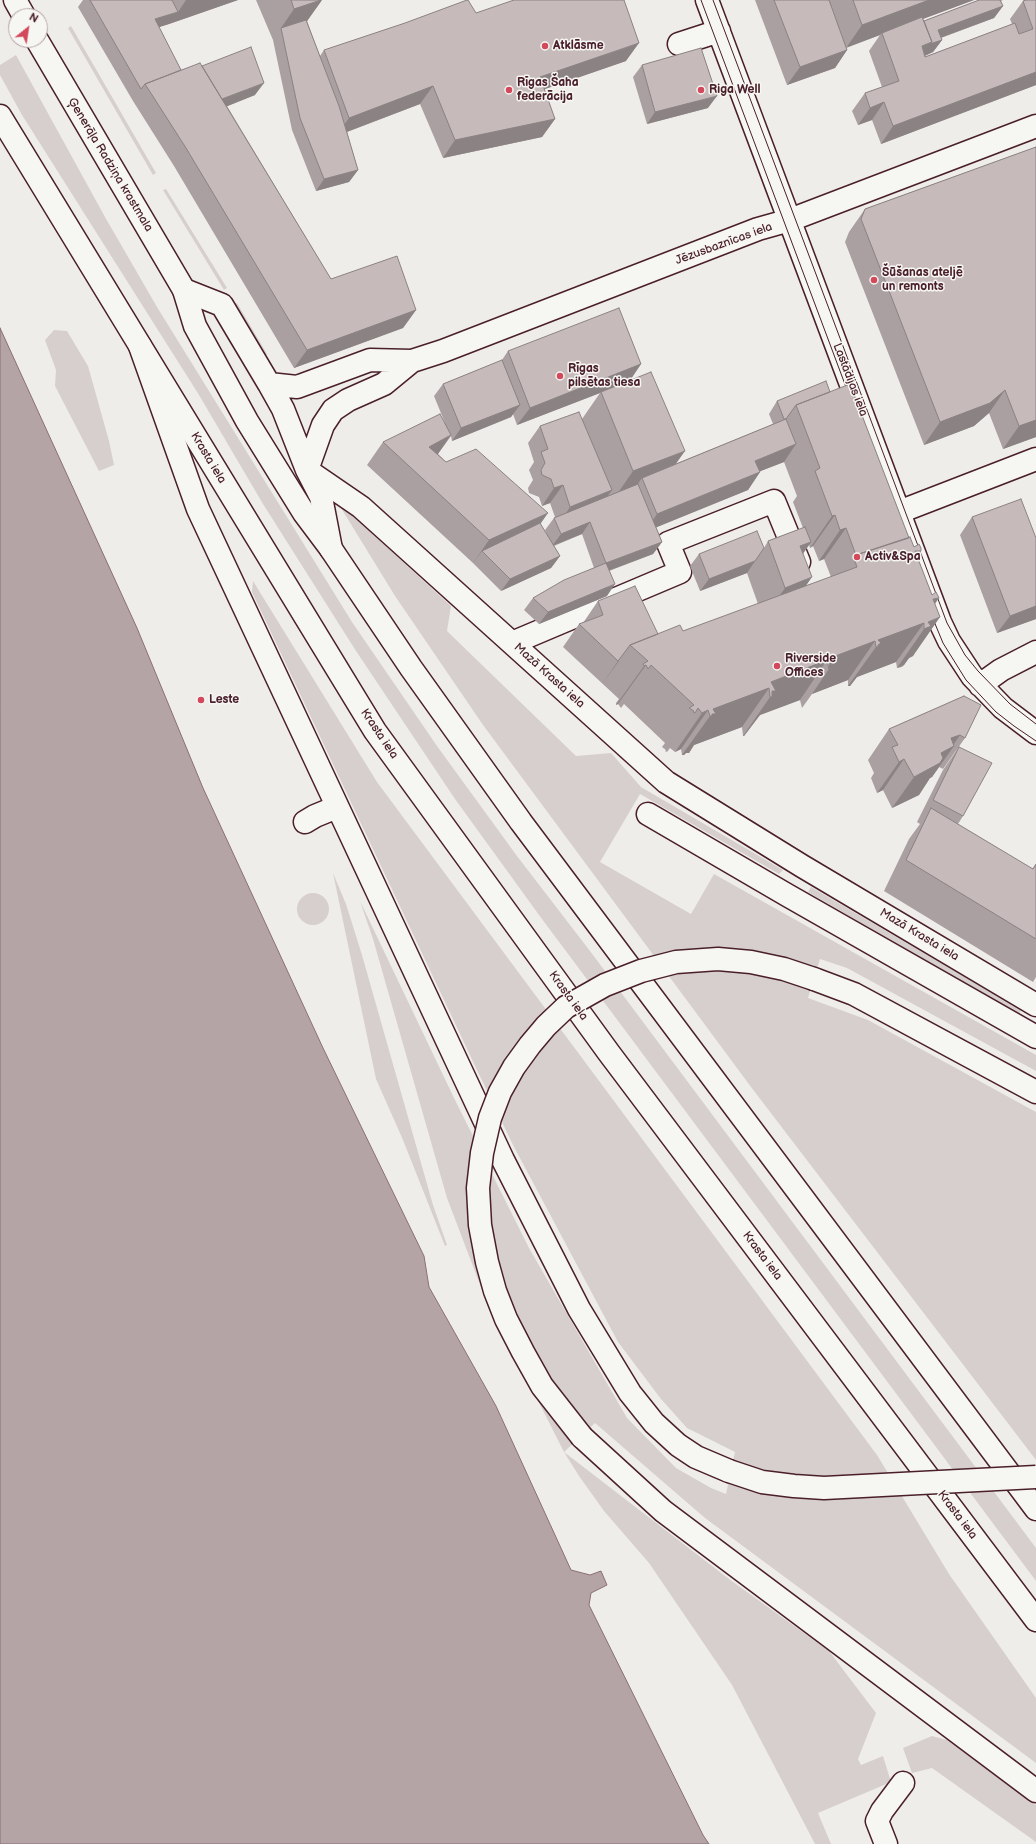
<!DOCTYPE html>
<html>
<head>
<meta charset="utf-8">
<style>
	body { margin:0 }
	#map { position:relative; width:1036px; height:1844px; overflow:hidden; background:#efedea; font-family:"Balsamiq Sans",sans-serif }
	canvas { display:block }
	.north { position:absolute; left:8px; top:8px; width:40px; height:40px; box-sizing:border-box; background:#f6f6f2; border:1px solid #b1a0a2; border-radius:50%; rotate:30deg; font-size:11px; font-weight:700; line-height:16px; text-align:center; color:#4a1f2b }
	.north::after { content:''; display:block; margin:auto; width:14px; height:18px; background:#d1495b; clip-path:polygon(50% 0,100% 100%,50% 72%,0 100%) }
</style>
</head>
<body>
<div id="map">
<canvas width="1036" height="1844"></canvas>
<div class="north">N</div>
</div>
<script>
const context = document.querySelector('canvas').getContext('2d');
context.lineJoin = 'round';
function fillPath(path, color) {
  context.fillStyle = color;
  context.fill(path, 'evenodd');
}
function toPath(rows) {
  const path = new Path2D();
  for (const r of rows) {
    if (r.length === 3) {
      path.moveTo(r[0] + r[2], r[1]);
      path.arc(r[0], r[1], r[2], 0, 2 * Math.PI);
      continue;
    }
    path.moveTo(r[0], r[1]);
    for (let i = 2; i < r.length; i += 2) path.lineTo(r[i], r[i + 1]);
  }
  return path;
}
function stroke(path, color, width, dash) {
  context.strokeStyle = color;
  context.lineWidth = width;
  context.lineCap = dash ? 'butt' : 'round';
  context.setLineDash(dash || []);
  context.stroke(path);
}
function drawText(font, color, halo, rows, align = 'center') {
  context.font = font + ' "Balsamiq Sans",sans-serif';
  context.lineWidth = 3;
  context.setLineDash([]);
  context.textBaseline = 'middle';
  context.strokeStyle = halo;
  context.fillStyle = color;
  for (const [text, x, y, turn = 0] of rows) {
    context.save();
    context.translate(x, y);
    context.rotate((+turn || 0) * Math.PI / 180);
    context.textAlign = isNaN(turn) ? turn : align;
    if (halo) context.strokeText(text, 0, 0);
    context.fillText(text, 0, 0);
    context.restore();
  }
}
fillPath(toPath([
	[71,26,156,173,153,175,68,28],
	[16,55,105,217,157,307,352,622,437,746,517,856,590,951,1036,1548,1036,1581,539,915,455,799,356,651,263,504,199,395,22,115,0,75,0,65],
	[166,189,227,288,224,290,163,190],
	[237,303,267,354,265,357,233,305],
	[54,330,67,331,88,366,109,441,114,465,99,471,55,386,56,370,45,340],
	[341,508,344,508,451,606,447,631,576,756,611,753,641,787,783,870,779,874,640,794,600,862,691,914,714,874,1036,1055,1036,1071,847,968,820,959,808,998,868,1020,1036,1112,1036,1460,751,1087,483,725,395,596],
	[253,581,377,782,877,1455,949,1574,1036,1698,1036,1763,705,1518,595,1423,564,1452,729,1579,829,1651,876,1713,858,1759,861,1765,883,1756,891,1782,818,1813,831,1844,815,1844,732,1685,649,1563,604,1511,579,1476,564,1452,482,1290,447,1198,373,939,360,901,455,1100,529,1248,627,1418,676,1468,711,1488,726,1494,735,1452,687,1428,661,1399,618,1342,514,1147,476,1068,252,592],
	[333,873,346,904,362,955,433,1205,447,1245,445,1246,403,1140,376,1079],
	[811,887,1021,1010,1019,1014,808,892],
	[313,909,16],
	[932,1736,947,1740,1036,1805,1036,1842,932,1768,912,1773,903,1748]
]), '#d7cfce');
const water = toPath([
	[0,328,137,628,203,788,323,1048,424,1256,429,1287,496,1406,571,1570,590,1575,601,1571,607,1585,591,1593,589,1605,703,1835,709,1844,0,1844,0,328]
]);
fillPath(water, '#b4a4a5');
stroke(water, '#8a6f74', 1);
const minor = toPath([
	[707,0,940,622,949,641,972,676,1003,708,1036,733],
	[679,44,719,31],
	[184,290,222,305,269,384,283,409,307,470,321,497,331,549],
	[412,361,384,384,348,400,333,410,323,425,307,470,361,507,666,782,802,866,1036,1005],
	[269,384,297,387,370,360,412,361,443,351,758,229,790,220,1036,126],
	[899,512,1036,459],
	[512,643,680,572,668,543,774,501,799,562],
	[980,685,1001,670,1036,652],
	[648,814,787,895,1036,1037],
	[305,822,315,816,337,807],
	[886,1844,877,1821,882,1811,903,1783]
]);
const major = toPath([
	[15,0,24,16],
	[37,40,184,290,195,326,247,421,304,513,331,549,411,668,521,822,1036,1509],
	[0,116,375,731,609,1053,1036,1620]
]);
const highway = toPath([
	[140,346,198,509,503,1160,579,1309,630,1393,654,1423,678,1445,696,1457,729,1471],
	[814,979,854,994,1036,1092],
	[582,1437,663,1511,1036,1791]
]);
stroke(minor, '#4a1f2b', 25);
stroke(major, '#4a1f2b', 25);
stroke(highway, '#4a1f2b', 25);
stroke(minor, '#f6f6f2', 22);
stroke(major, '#f6f6f2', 22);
stroke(highway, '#f6f6f2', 22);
stroke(toPath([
	[701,0,849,395],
	[713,0,947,623,965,655,978,671,1010,704,1036,724],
	[931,614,943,643,966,680,996,712,1014,726,1036,741]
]), '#4a1f2b', 1);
const highwayBridge = toPath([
	[582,1437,542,1386,523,1352,506,1319,495,1291,487,1262,480,1225,478,1188,482,1153,490,1118,500,1092,514,1067,530,1045,546,1026,566,1007,605,985,641,971,676,962,718,959,751,962,784,969,814,979],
	[729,1471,762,1482,794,1486,824,1488,1036,1477]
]);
stroke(highwayBridge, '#4a1f2b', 25, []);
stroke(highwayBridge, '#f6f6f2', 22);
fillPath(toPath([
	[83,0,238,0,169,24,159,27,181,70,202,66,255,95,227,106,331,279,416,310,403,328,294,368,174,166,133,101,78,7],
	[256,0,322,0,307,21,320,56,324,50,476,13,626,61,544,89,555,119,542,137,443,158,420,104,347,132,358,170,349,182,316,191,292,130,273,40],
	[755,0,974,0,923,19,924,21,979,0,1003,0,1001,1,1003,6,994,18,941,38,942,40,933,52,925,56,925,57,1012,24,1010,19,1023,1,1036,0,1036,85,881,144,872,120,858,125,852,111,865,93,882,87,869,51,880,35,846,47,847,50,835,68,787,85],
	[642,65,708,108,647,124,633,77],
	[1036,147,1036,437,1003,449,989,413,974,426,924,445,845,242,849,232,865,209],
	[508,351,641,364,630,380,675,464,773,424,769,414,777,401,830,392,914,547,921,551,917,556,935,604,913,656,909,658,904,665,902,667,897,668,896,662,857,677,850,686,848,686,848,680,812,694,802,708,800,700,760,715,744,736,743,736,742,727,694,745,689,753,686,753,684,755,682,755,681,749,675,752,670,748,667,752,665,751,666,750,662,747,665,743,624,704,621,708,618,704,616,705,616,703,619,699,563,647,579,624,583,623,598,601,658,634,683,631,758,604,747,573,700,591,690,566,699,554,764,548,768,541,803,528,793,502,797,496,784,462,760,471,760,472,748,490,656,527,662,542,653,554,609,571,607,596,539,624,524,610,533,598,594,568,582,534,554,546,560,556,551,568,501,591,473,563,367,465,383,442,445,423,434,396,443,384,502,360],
	[600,393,582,419,540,426,528,443,534,462,529,470,533,480,528,488,529,493,539,497,542,506,550,503,555,517,554,518,545,530,547,535,540,523,446,462,438,454,451,436,452,441,511,417,513,414,517,425],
	[809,545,810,548,813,546,819,561,824,559,831,577,806,586,803,554],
	[972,517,1036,538,1036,619,997,633,960,535],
	[964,696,965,738,943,769,939,767,932,777,930,778,919,795,892,808,883,790,877,793,871,778,874,773,868,760,889,729],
	[959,747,963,816,958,824,1032,869,1036,864,1036,977,1033,982,884,891,909,839,920,824,917,822,943,770]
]), '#aaa0a1');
fillPath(toPath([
	[186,0,238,0,169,24,147,31,155,19,178,12],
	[322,0,300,31,281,28,294,9],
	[929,0,974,0,882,34,882,33,880,35,846,48,862,25],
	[1003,6,994,18,929,42,938,30],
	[942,40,933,52,922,57,922,46,932,42],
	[639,43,626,61,528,95,540,77],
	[847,50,835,68,787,85,800,67],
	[1036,72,1036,85,881,144,893,126],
	[264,83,255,95,208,114,217,101],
	[433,86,420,104,336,136,349,118],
	[717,96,708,108,647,124,655,112],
	[884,102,872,120,858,125,870,108],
	[555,119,542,137,443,158,455,140],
	[358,170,349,182,316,191,324,179],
	[416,310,403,328,294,368,307,350],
	[641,364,629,382,601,392,600,393,517,425,530,408],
	[1005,390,989,413,974,426,924,445,940,422],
	[520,405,511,417,452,441,461,428],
	[1036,420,1036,437,1003,449,1019,426],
	[451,435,435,458,429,447],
	[796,444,784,462,743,478,755,461],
	[685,451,663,482,642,478,630,495,611,503,633,471],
	[760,472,748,490,645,532,657,514],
	[563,485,550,503,542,506,554,488],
	[612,490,599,508,558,525,570,507],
	[548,513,532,536,482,551,473,563,489,540],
	[835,515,813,546,810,548,832,516],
	[590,522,582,534,552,546,561,534],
	[846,528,824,559,819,561,840,530],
	[662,542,653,554,597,575,606,563],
	[811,542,789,573,800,546],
	[915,551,921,551,894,590],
	[560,556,551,568,501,591,510,579],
	[755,561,747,573,700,591,709,579],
	[812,577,790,609,763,619,785,588],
	[615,584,607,596,539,624,548,612],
	[939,598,921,624,924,623,896,662,857,677,850,686,848,686,876,647,878,640,933,599],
	[1036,606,1036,619,997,633,1010,616],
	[940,617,913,656,909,658,904,665,897,668,924,629,928,622],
	[875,641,848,680,812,694,829,669,830,658],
	[663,644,646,665,618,704,616,705,644,666],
	[827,660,800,700,760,715,744,736,743,736,770,697,769,688,742,727,694,745,689,753,686,753,684,755,682,755,710,716,713,709,771,682],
	[618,661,619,661,602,684],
	[708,710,681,749,675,752,702,713],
	[960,735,952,747,954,746,932,777,930,778,919,795,892,808,914,777,951,738],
	[904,759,883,790,877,793,899,762]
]), '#8b8283');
const building = toPath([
	[90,0,172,0,178,12,155,19,181,70,145,84,141,89,90,0],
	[291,0,321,0,294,9,291,0],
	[467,0,468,0,476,13,514,0,624,0,639,43,540,77,555,119,455,140,433,86,349,118,324,50,405,23,467,0],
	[774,0,829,0,847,50,800,67,774,0],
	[853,0,929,0,862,25,853,0],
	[979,0,1000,0,1003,6,938,30,942,40,930,44,932,42,924,21,979,0],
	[1026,0,1036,0,1036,72,893,126,884,102,870,108,865,93,899,81,882,33,922,17,932,42,922,46,925,57,1015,23,1019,34,1033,29,1023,1,1026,0],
	[306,20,339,106,358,170,324,179,300,118,281,28,306,20],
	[251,47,264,83,222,99,202,66,251,47],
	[701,48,717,96,655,112,642,65,701,48],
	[200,63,331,279,397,256,416,310,307,350,186,148,145,84,200,63],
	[1036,147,1036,420,1019,426,1005,390,990,403,940,422,861,219,865,209,1036,147],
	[619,308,641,364,530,408,508,351,619,308],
	[502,360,520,405,461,428,443,384,502,360],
	[651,372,685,451,633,471,601,392,651,372],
	[826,381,830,392,796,405,786,419,784,419,777,401,826,381],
	[850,384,909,538,856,555,846,528,840,530,835,515,832,516,815,471,820,468,796,405,850,384],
	[579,412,612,490,570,507,563,485,554,488,551,479,542,475,541,470,545,463,541,452,548,449,540,426,579,412],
	[440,414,451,435,429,447,446,462,476,449,548,513,489,540,383,442,440,414],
	[786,419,796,444,755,461,760,472,657,514,642,478,786,419],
	[638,484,662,542,606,563,590,522,561,534,554,518,638,484],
	[1021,499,1036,538,1036,606,1010,616,972,517,1021,499],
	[540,523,560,556,510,579,482,551,540,523],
	[805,527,811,542,800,546,812,577,785,588,768,541,805,527],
	[757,531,764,548,755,561,709,579,699,554,757,531],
	[910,537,914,547,919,544,921,548,921,551,915,551,932,595,936,592,939,598,933,599,940,617,928,622,931,626,929,627,924,629,924,623,878,640,881,643,878,645,878,647,876,647,875,641,830,658,833,661,830,663,829,669,827,660,771,682,776,691,772,691,772,697,770,697,769,688,713,709,716,714,712,714,712,716,710,716,708,710,702,713,698,708,695,713,693,712,694,711,689,708,694,705,651,665,648,669,646,665,644,666,643,664,648,661,630,645,680,625,683,631,857,567,853,556,910,537],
	[606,563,615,584,548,612,533,598,564,580,606,563],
	[635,586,658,634,630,645,618,661,579,624,603,615,598,601,635,586],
	[964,696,981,705,965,738,960,735,951,738,954,746,941,753,943,758,940,763,914,777,904,759,899,762,892,747,898,745,889,729,964,696],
	[959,747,992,763,963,816,933,800,959,747],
	[931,808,1033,869,1036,864,1036,939,906,860,931,808]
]);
fillPath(building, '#c6babb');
stroke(building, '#8b8283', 1);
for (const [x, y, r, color] of [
	[545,46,4,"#d1495b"],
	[509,90,4,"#d1495b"],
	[701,90,4,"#d1495b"],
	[874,280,4,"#d1495b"],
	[560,376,4,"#d1495b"],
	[857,557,4,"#d1495b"],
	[777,666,4,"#d1495b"],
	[201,700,4,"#d1495b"]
]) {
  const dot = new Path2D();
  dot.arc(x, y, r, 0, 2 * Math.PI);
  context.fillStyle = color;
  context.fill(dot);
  stroke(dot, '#f6f6f2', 1.5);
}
drawText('bold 12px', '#4a1f2b', '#f6f6f2', [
	["Atklāsme",553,46],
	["Rīgas Šaha",517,83],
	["federācija",517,97],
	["Riga Well",709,90],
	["Šūšanas ateljē",882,273],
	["un remonts",882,287],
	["Rīgas",568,369],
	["pilsētas tiesa",568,383],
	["Activ&Spa",865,557],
	["Riverside",785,659],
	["Offices",785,673],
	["Leste",209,700]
], 'left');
drawText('12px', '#4a1f2b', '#f6f6f2', [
	["Ģenerāļa Radziņa krastmala",110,165,59],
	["Jēzusbaznīcas iela",724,244,-20],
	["Lastādijas iela",850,380,69],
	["Krasta iela",208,458,59],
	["Mazā Krasta iela",549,676,42],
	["Krasta iela",379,734,56],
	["Mazā Krasta iela",919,935,31],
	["Krasta iela",568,996,54],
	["Krasta iela",762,1256,53],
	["Krasta iela",957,1515,53]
]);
</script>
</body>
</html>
